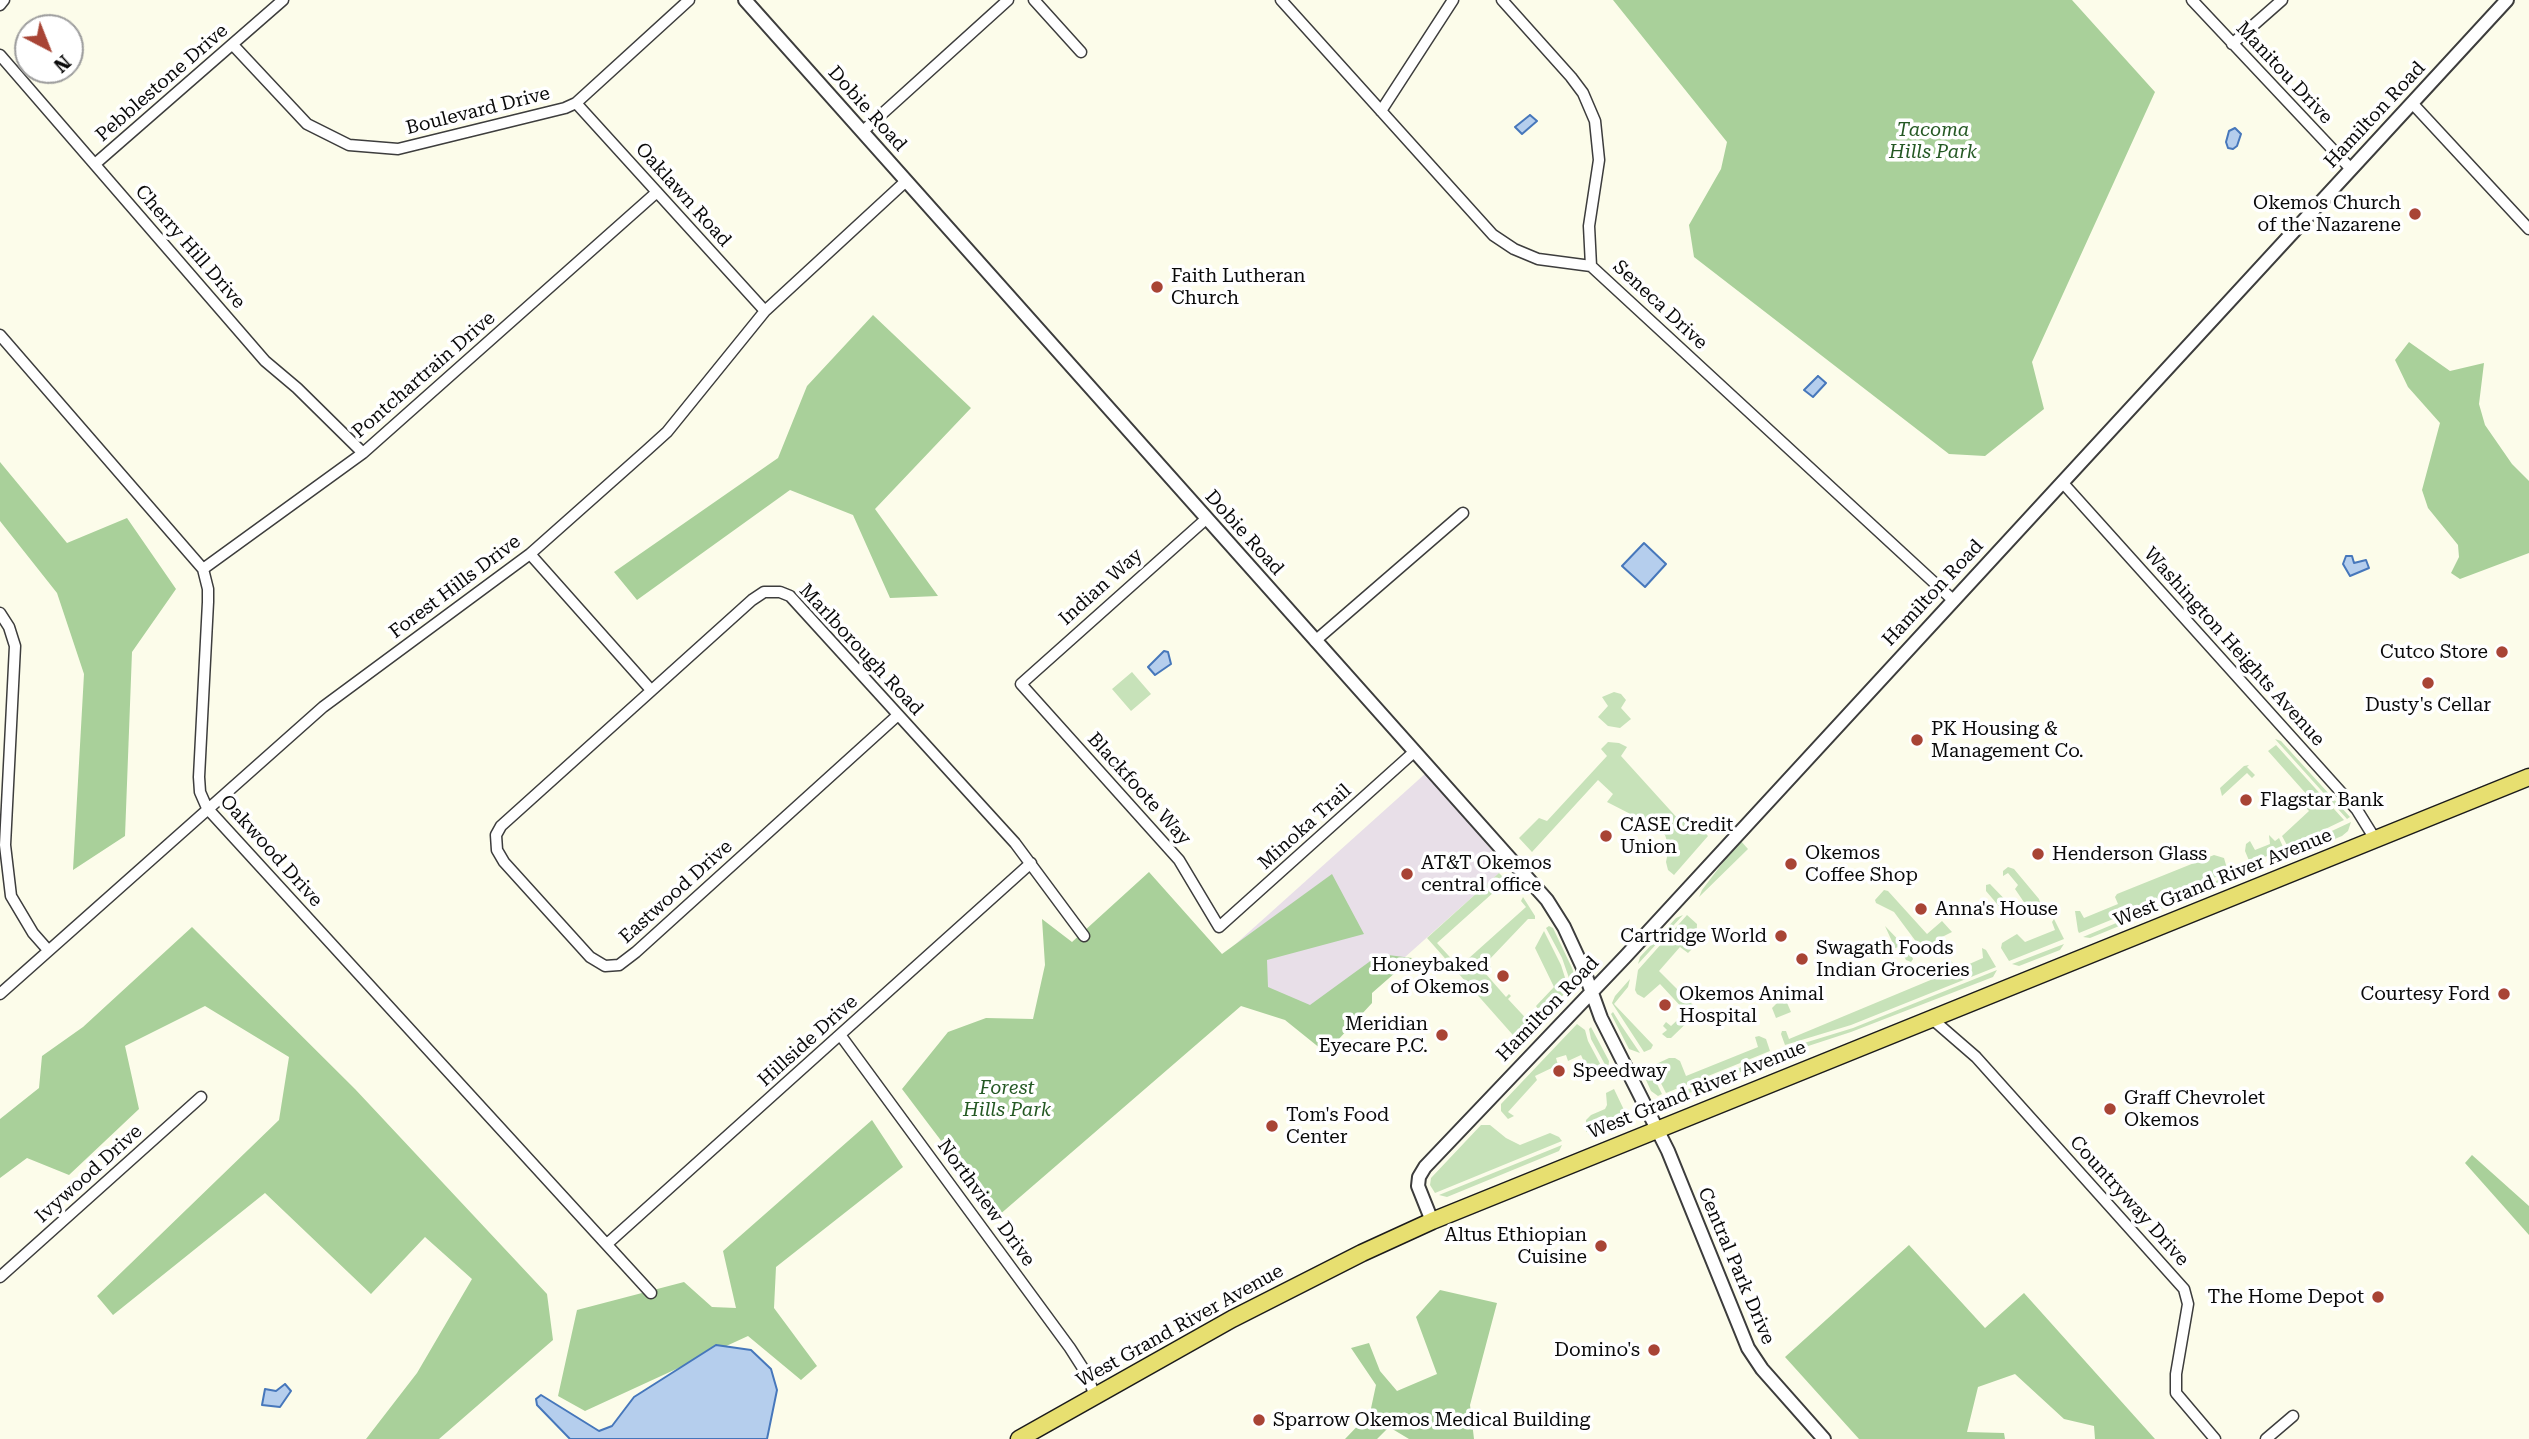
<!DOCTYPE html>
<html>
<head>
<meta charset="utf-8">
<style>
	body { margin:0 }
	#map { position:relative; width:2529px; height:1439px; overflow:hidden; background:#fcfcea; font-family:"Roboto Serif",serif }
	canvas { display:block }
	.north { position:absolute; left:14px; top:14px; width:70px; height:70px; box-sizing:border-box; background:#fff; border:2px solid #9d9d9d; border-radius:50%; rotate:138deg; font-size:19px; font-weight:700; line-height:28px; text-align:center; color:#0a0a0a }
	.north::after { content:''; display:block; margin:auto; width:24px; height:32px; background:#a84435; clip-path:polygon(50% 0,100% 100%,50% 72%,0 100%) }
</style>
</head>
<body>
<div id="map">
<canvas width="2529" height="1439"></canvas>
<div class="north">N</div>
</div>
<script>
const context = document.querySelector('canvas').getContext('2d');
context.lineJoin = 'round';
function fillPath(path, color) {
  context.fillStyle = color;
  context.fill(path, 'evenodd');
}
function toPath(rows) {
  const path = new Path2D();
  for (const r of rows) {
    path.moveTo(r[0], r[1]);
    for (let i = 2; i < r.length; i += 2) path.lineTo(r[i], r[i + 1]);
  }
  return path;
}
function stroke(path, color, width, dash) {
  context.strokeStyle = color;
  context.lineWidth = width;
  context.lineCap = dash ? 'butt' : 'round';
  context.setLineDash(dash || []);
  context.stroke(path);
}
function drawText(font, color, halo, rows, align = 'center') {
  context.font = font + ' "Roboto Serif",serif';
  context.lineWidth = 7;
  context.setLineDash([]);
  context.textBaseline = 'middle';
  context.strokeStyle = halo;
  context.fillStyle = color;
  for (const [text, x, y, turn = 0] of rows) {
    context.save();
    context.translate(x, y);
    context.rotate((+turn || 0) * Math.PI / 180);
    context.textAlign = isNaN(turn) ? turn : align;
    if (halo) context.strokeText(text, 0, 0);
    context.fillText(text, 0, 0);
    context.restore();
  }
}
fillPath(toPath([
	[1426,773,1506,867,1312,1040,1230,949]
]), '#e8dfe8');
fillPath(toPath([
	[1132,672,1151,694,1131,711,1112,689],
	[1614,692,1621,694,1626,700,1621,708,1631,719,1620,728,1608,726,1598,717,1608,706,1602,697],
	[2275,739,2281,741,2350,817,2347,819],
	[1608,742,1619,743,1627,747,1621,756,1679,820,1686,814,1708,836,1674,875,1668,870,1666,862,1669,847,1665,835,1648,823,1607,802,1613,794,1598,780,1532,852,1519,838,1539,818,1547,821,1607,756,1601,749],
	[2276,745,2344,820,2288,847,2282,836,2309,811,2303,804,2309,797,2268,751],
	[2249,765,2247,767,2255,775,2252,778,2247,773,2222,796,2220,788,2244,766],
	[2351,822,2348,831,2342,836,2293,856,2289,851],
	[2269,835,2275,841,2279,838,2284,849,2250,863,2245,851,2246,844,2250,841,2255,850,2270,844],
	[1740,840,1748,849,1699,897,1702,890],
	[2214,855,2224,858,2228,872,2079,933,2078,931,2075,911,2080,911,2084,918,2118,904,2115,897,2117,894],
	[2008,867,2014,869,2039,899,2041,906,2037,912,2030,911,2015,889,2018,885,2008,873,2003,876,2003,871],
	[1499,873,1513,887,1510,889,1504,883,1437,943,1459,967,1526,907,1521,901,1523,897,1535,916,1535,919,1528,919,1487,962,1491,967,1485,973,1506,997,1509,994,1511,996,1508,999,1534,1027,1520,1043,1427,938],
	[2228,876,2224,883,2090,938,2083,937],
	[1990,884,2015,910,2017,914,2014,919,2009,918,1986,891,1986,885],
	[1884,890,1888,891,1927,934,1942,921,1952,932,1938,939,1941,947,1940,951,1932,954,1923,951,1894,912,1876,903,1875,900],
	[1683,915,1638,964,1640,957,1676,918],
	[1687,915,1697,924,1696,945,1688,953,1680,947,1659,971,1699,1011,1671,1038,1667,1038,1662,1034,1667,1030,1663,1026,1666,1022,1671,1026,1686,1012,1660,984,1644,998,1637,994,1635,990,1638,970],
	[2054,919,2064,939,2009,961,2001,948,2002,943,2017,934,2025,942,2055,930,2052,922],
	[1549,926,1553,928,1572,968,1574,974,1569,978,1562,958,1546,928],
	[1885,926,1910,952,1913,959,1911,962,1906,960,1899,947,1895,948],
	[1544,931,1561,965,1568,987,1565,993,1543,1017,1536,1006,1554,987,1535,948],
	[2064,944,2060,950,2019,966,2012,964],
	[1982,948,1986,950,1996,967,1851,1025,1785,1045,1781,1034,1782,1031,1786,1031,1789,1039,1945,974,1943,966,1951,961,1958,969,1983,958],
	[1997,970,1993,977,1851,1032,1796,1050,1788,1048,1853,1028],
	[1630,979,1628,987,1614,1004,1653,1045,1651,1049,1644,1052,1612,1003,1615,996],
	[1784,996,1791,1012,1776,1018,1772,1008],
	[1613,1012,1621,1025,1640,1053,1629,1049,1611,1014],
	[1577,1024,1585,1030,1588,1041,1605,1073,1598,1075,1594,1074,1586,1066,1581,1055,1568,1061,1566,1055,1556,1058,1558,1065,1535,1076,1537,1080,1508,1112,1514,1116,1508,1119,1501,1111,1501,1104],
	[1591,1027,1609,1061,1608,1070,1591,1039,1589,1029],
	[1759,1036,1766,1039,1770,1051,1666,1093,1652,1066,1669,1058,1675,1058,1680,1061,1686,1076,1758,1047,1755,1037],
	[1770,1055,1765,1062,1672,1100,1665,1099],
	[1649,1068,1662,1094,1658,1096,1651,1091,1646,1080],
	[1614,1089,1625,1112,1586,1132,1586,1120,1591,1115,1605,1109,1607,1105,1606,1093],
	[1627,1115,1629,1119,1623,1125,1596,1136,1588,1134],
	[1481,1125,1490,1125,1506,1138,1520,1145,1550,1133,1559,1137,1562,1141,1435,1193,1430,1185,1431,1178],
	[1562,1145,1559,1151,1447,1197,1439,1195]
]), '#c7e2b9');
fillPath(toPath([
	[1613,0,2072,0,2155,92,2032,362,2044,409,1985,456,1949,454,1694,257,1689,225,1721,169,1727,142],
	[873,315,971,408,875,509,938,596,890,598,853,515,790,490,637,600,614,572,778,458,807,386],
	[2409,342,2450,371,2484,363,2479,404,2485,425,2512,464,2529,481,2529,553,2460,579,2451,573,2459,557,2458,545,2428,508,2422,490,2440,423,2408,387,2395,360],
	[0,462,67,543,127,518,176,589,132,652,125,836,73,870,84,674,57,593,0,521],
	[1149,872,1222,954,1332,874,1364,934,1267,960,1268,987,1310,1005,1380,954,1412,958,1372,993,1372,1003,1326,1053,1285,1020,1241,1006,998,1216,902,1089,948,1032,986,1018,1033,1019,1045,965,1042,919,1072,942],
	[192,927,355,1089,547,1294,553,1340,439,1439,366,1439,417,1373,472,1279,425,1237,371,1294,265,1193,113,1315,97,1296,279,1120,289,1057,205,1006,125,1046,139,1109,69,1175,27,1158,0,1178,0,1119,39,1088,42,1056,83,1027],
	[872,1120,903,1167,776,1267,774,1308,817,1366,801,1380,748,1336,585,1411,558,1396,577,1310,684,1282,712,1307,736,1308,723,1251],
	[2472,1155,2529,1206,2529,1235,2465,1163],
	[1909,1245,1985,1328,2024,1293,2155,1439,2095,1439,2094,1426,2064,1419,2015,1374,1978,1387,1967,1432,2004,1433,2005,1439,1859,1439,1785,1357],
	[1440,1290,1497,1303,1470,1405,1474,1439,1409,1439,1389,1427,1377,1439,1345,1439,1370,1413,1376,1385,1351,1348,1369,1343,1380,1371,1397,1391,1437,1374,1416,1317]
]), '#a9d09a');
const water = toPath([
	[1530,115,1537,121,1522,134,1515,127,1530,115],
	[2235,128,2241,134,2237,146,2233,149,2228,148,2226,142,2229,131,2235,128],
	[1818,376,1826,383,1813,397,1804,390,1818,376],
	[1644,543,1666,564,1645,587,1622,566,1644,543],
	[2346,556,2352,556,2354,563,2366,560,2369,568,2350,576,2343,564,2346,556],
	[1164,651,1168,652,1171,664,1155,675,1148,667,1164,651],
	[716,1345,751,1350,771,1369,777,1390,767,1439,570,1439,537,1405,536,1399,541,1395,599,1431,612,1426,634,1397,716,1345],
	[285,1384,291,1391,280,1407,262,1405,265,1389,276,1391,285,1384]
]);
fillPath(water, '#b5ceed');
stroke(water, '#4677bb', 2);
const minor = toPath([
	[1034,0,1081,52],
	[1281,0,1493,235,1514,249,1538,259,1591,266,1953,600],
	[1502,0,1571,77,1583,93,1595,121,1599,160,1589,226,1591,266],
	[2192,0,2351,169],
	[0,5,4,0],
	[2232,44,2282,0],
	[233,45,307,124,349,145,398,149,565,108,576,103,689,0],
	[0,55,265,361,297,388,363,453],
	[576,103,765,311],
	[2412,103,2529,229],
	[1381,111,1453,0],
	[862,132,1008,0],
	[95,164,283,0],
	[0,335,203,569,208,589,208,602,199,777,200,792,207,808,651,1293],
	[2062,482,2357,810,2375,839],
	[1206,519,1021,684,1179,860,1219,927,1414,752],
	[530,554,651,690],
	[203,569,363,453,657,192],
	[0,613,9,627,15,646,5,845,11,896,33,933,48,950],
	[1315,641,1463,513],
	[898,715,636,952,619,965,605,966,590,957,504,862,497,850,496,835,501,826,752,600,764,592,780,592,790,596,1015,843,1084,936],
	[0,994,323,707,530,554,646,451,667,432,765,311,906,181],
	[1931,1018,1976,1057,2184,1289,2188,1304,2176,1374,2176,1393,2215,1439],
	[841,1036,1070,1348,1086,1373,1095,1396],
	[607,1244,1031,863],
	[0,1277,201,1097],
	[2266,1439,2293,1416]
]);
const tertiary = toPath([
	[745,0,1547,900,1564,927,1583,968,1601,1018,1668,1151,1748,1348,1762,1369,1824,1439],
	[1432,1221,1418,1186,1419,1177,1425,1167,1625,957,2507,0]
]);
const primary = toPath([
	[1019,1439,1232,1319,1362,1253,1432,1221,2529,777]
]);
stroke(minor, '#3d3d3d', 13);
stroke(tertiary, '#3d3d3d', 16);
stroke(primary, '#1b1b1b', 19);
stroke(minor, '#fff', 10);
stroke(tertiary, '#fff', 12);
stroke(primary, '#e7df70', 16);
for (const [x, y, r, color] of [
	[2415,214,7,"#a84435"],
	[1157,287,7,"#a84435"],
	[2502,652,7,"#a84435"],
	[2428,683,7,"#a84435"],
	[1917,740,7,"#a84435"],
	[2246,800,7,"#a84435"],
	[1606,836,7,"#a84435"],
	[2038,854,7,"#a84435"],
	[1791,864,7,"#a84435"],
	[1407,874,7,"#a84435"],
	[1921,909,7,"#a84435"],
	[1781,936,7,"#a84435"],
	[1802,959,7,"#a84435"],
	[1503,976,7,"#a84435"],
	[2504,994,7,"#a84435"],
	[1665,1005,7,"#a84435"],
	[1442,1035,7,"#a84435"],
	[1559,1071,7,"#a84435"],
	[2110,1109,7,"#a84435"],
	[1272,1126,7,"#a84435"],
	[1601,1246,7,"#a84435"],
	[2378,1297,7,"#a84435"],
	[1654,1350,7,"#a84435"],
	[1259,1420,7,"#a84435"]
]) {
  const dot = new Path2D();
  dot.arc(x, y, r, 0, 2 * Math.PI);
  context.fillStyle = color;
  context.fill(dot);
  stroke(dot, '#fff', 2.5);
}
drawText('19px', '#0a0a0a', '#fff', [
	["Manitou Drive",2284,73,47],
	["Pebblestone Drive",162,83,-41],
	["Dobie Road",867,109,48],
	["Boulevard Drive",478,111,-14],
	["Hamilton Road",2375,115,-47],
	["Oaklawn Road",683,195,48],
	["Cherry Hill Drive",190,247,49],
	["Seneca Drive",1660,305,43],
	["Pontchartrain Drive",424,375,-41],
	["Dobie Road",1244,533,48],
	["Forest Hills Drive",455,587,-37],
	["Indian Way",1101,587,-42],
	["Hamilton Road",1933,593,-47],
	["Washington Heights Avenue",2234,647,48],
	["Marlborough Road",861,650,47],
	["Blackfoote Way",1139,789,48],
	["Minoka Trail",1305,827,-42],
	["Oakwood Drive",271,851,48],
	["West Grand River Avenue",2223,878,-22],
	["Eastwood Drive",676,892,-42],
	["Hamilton Road",1548,1009,-46],
	["Hillside Drive",808,1041,-42],
	["West Grand River Avenue",1697,1090,-22],
	["Ivywood Drive",89,1174,-42],
	["Countryway Drive",2129,1201,48],
	["Northview Drive",986,1203,54],
	["Central Park Drive",1736,1266,67],
	["West Grand River Avenue",1180,1326,-29]
]);
drawText('italic 19px', '#255924', '#fff', [
	["Tacoma",1933,130],
	["Hills Park",1933,152],
	["Forest",1007,1088],
	["Hills Park",1007,1110]
]);
drawText('19px', '#0a0a0a', '#fff', [
	["Okemos Church",2401,203,"right"],
	["of the Nazarene",2401,225,"right"],
	["Faith Lutheran",1171,276],
	["Church",1171,298],
	["Cutco Store",2488,652,"right"],
	["Dusty's Cellar",2428,705,"center"],
	["PK Housing &",1931,729],
	["Management Co.",1931,751],
	["Flagstar Bank",2260,800],
	["CASE Credit",1620,825],
	["Union",1620,847],
	["Okemos",1805,853],
	["Coffee Shop",1805,875],
	["Henderson Glass",2052,854],
	["AT&T Okemos",1421,863],
	["central office",1421,885],
	["Anna's House",1935,909],
	["Cartridge World",1767,936,"right"],
	["Swagath Foods",1816,948],
	["Indian Groceries",1816,970],
	["Honeybaked",1489,965,"right"],
	["of Okemos",1489,987,"right"],
	["Okemos Animal",1679,994],
	["Hospital",1679,1016],
	["Courtesy Ford",2490,994,"right"],
	["Meridian",1428,1024,"right"],
	["Eyecare P.C.",1428,1046,"right"],
	["Speedway",1573,1071],
	["Graff Chevrolet",2124,1098],
	["Okemos",2124,1120],
	["Tom's Food",1286,1115],
	["Center",1286,1137],
	["Altus Ethiopian",1587,1235,"right"],
	["Cuisine",1587,1257,"right"],
	["The Home Depot",2364,1297,"right"],
	["Domino's",1640,1350,"right"],
	["Sparrow Okemos Medical Building",1273,1420]
], 'left');
</script>
</body>
</html>
